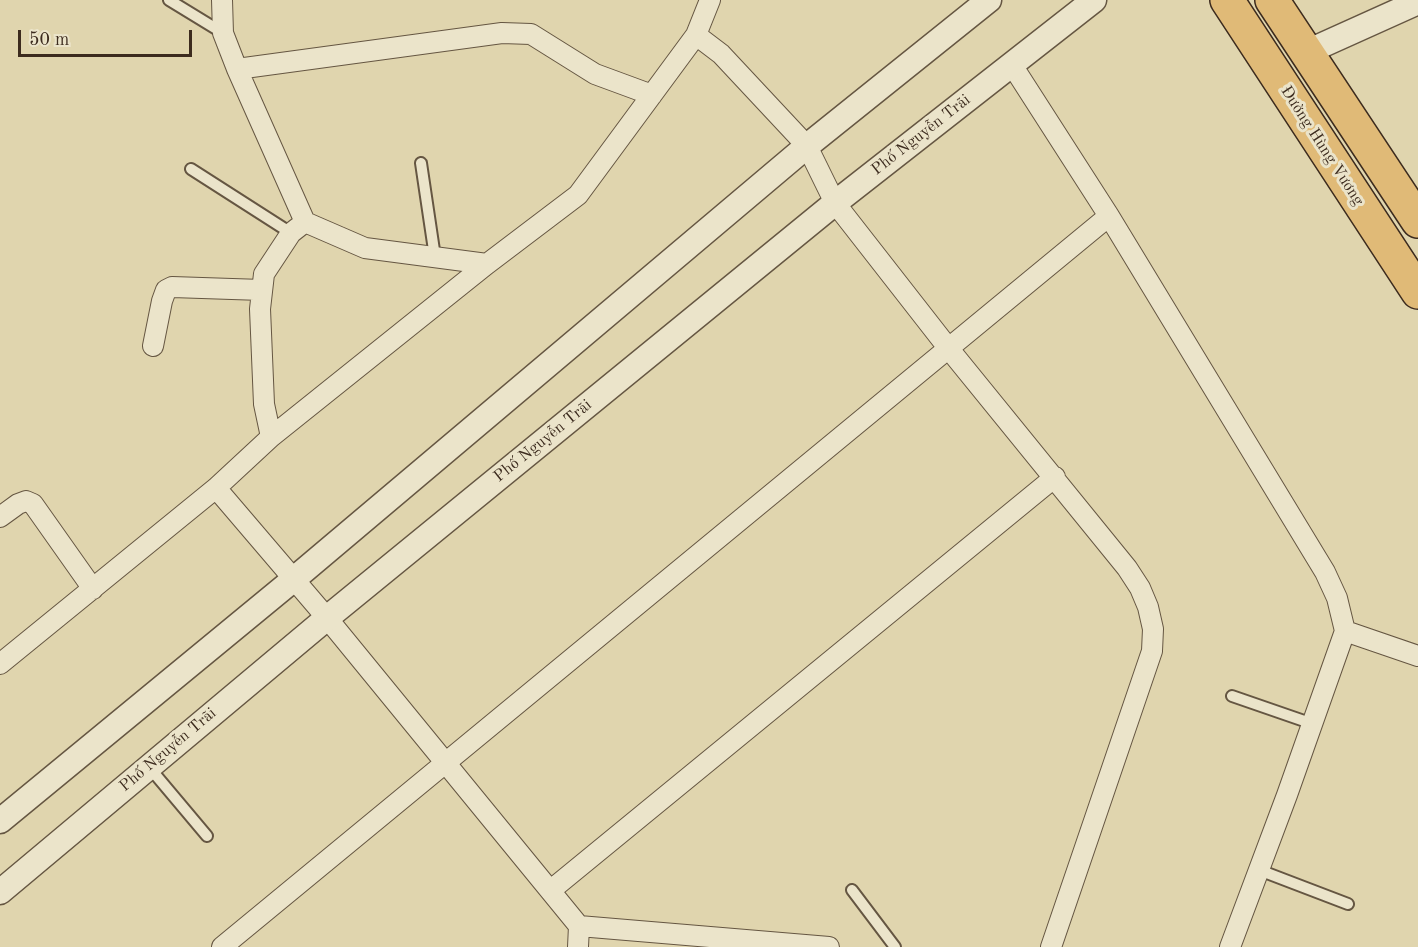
<!DOCTYPE html>
<html>
<head>
<meta charset="utf-8">
<style>
	body { margin:0 }
	#map { position:relative; width:1418px; height:947px; overflow:hidden; background:#e0d5ae; font-family:"Old Standard TT",serif }
	canvas { display:block }
	.scale { position:absolute; left:18px; top:30px; width:174px; height:27px; box-sizing:border-box; border:3px solid #3c2b1e; border-top:0; padding-left:8px; font-size:18px; line-height:21px; white-space:nowrap; color:#3c2b1e; -webkit-text-stroke:4px #ebe4ca; paint-order:stroke }
</style>
</head>
<body>
<div id="map">
<canvas width="1418" height="947"></canvas>
<div class="scale">50 m</div>
</div>
<script>
const context = document.querySelector('canvas').getContext('2d');
context.lineJoin = 'round';
function toPath(rows) {
  const path = new Path2D();
  for (const r of rows) {
    path.moveTo(r[0], r[1]);
    for (let i = 2; i < r.length; i += 2) path.lineTo(r[i], r[i + 1]);
  }
  return path;
}
function stroke(path, color, width, dash) {
  context.strokeStyle = color;
  context.lineWidth = width;
  context.lineCap = dash ? 'butt' : 'round';
  context.setLineDash(dash || []);
  context.stroke(path);
}
function drawText(font, color, halo, rows, align = 'center') {
  context.font = font + ' "Old Standard TT",serif';
  context.lineWidth = 6;
  context.setLineDash([]);
  context.textBaseline = 'middle';
  context.strokeStyle = halo;
  context.fillStyle = color;
  for (const [text, x, y, turn = 0] of rows) {
    context.save();
    context.translate(x, y);
    context.rotate((+turn || 0) * Math.PI / 180);
    context.textAlign = isNaN(turn) ? turn : align;
    if (halo) context.strokeText(text, 0, 0);
    context.fillText(text, 0, 0);
    context.restore();
  }
}
const service = toPath([
	[169,0,223,33],
	[421,163,435,257],
	[191,169,291,233],
	[1232,696,1313,724],
	[149,767,207,836],
	[1259,870,1348,904],
	[852,890,895,947]
]);
const minor = toPath([
	[222,0,223,33,237,69,305,222,365,248,487,264],
	[696,35,721,54,807,146,835,203,949,349,1127,568,1140,588,1148,607,1153,629,1152,651,1051,947],
	[1012,65,1109,216,1325,572,1337,598,1345,631,1287,795,1230,947],
	[237,69,502,33,531,34,595,74,652,95],
	[153,346,162,301,166,290,172,287,262,290],
	[271,437,264,404,260,309,264,274,291,233,305,222],
	[216,488,327,618,579,926,829,947],
	[0,517,18,504,26,501,33,504,93,589],
	[1345,631,1418,656],
	[0,664,216,488,271,437,487,264,578,195,696,35,710,0],
	[551,890,1055,477],
	[222,947,1109,216],
	[578,947,579,926]
]);
const tertiary = toPath([
	[1307,52,1418,2],
	[0,821,294,579,807,146,989,0],
	[0,892,327,618,835,203,1094,0]
]);
const trunk = toPath([
	[1227,0,1418,292],
	[1272,0,1418,221]
]);
stroke(service, '#655642', 14);
stroke(minor, '#655642', 22);
stroke(tertiary, '#655642', 27);
stroke(trunk, '#3c2b1e', 36);
stroke(service, '#ebe4ca', 10);
stroke(minor, '#ebe4ca', 20);
stroke(tertiary, '#ebe4ca', 24);
stroke(trunk, '#e0ba77', 33);
drawText('16px', '#3c2b1e', '#ebe4ca', [
	["Phố Nguyễn Trãi",921,135,-38],
	["Đường Hùng Vương",1322,146,57],
	["Phố Nguyễn Trãi",543,441,-39],
	["Phố Nguyễn Trãi",168,750,-40]
]);
</script>
</body>
</html>
